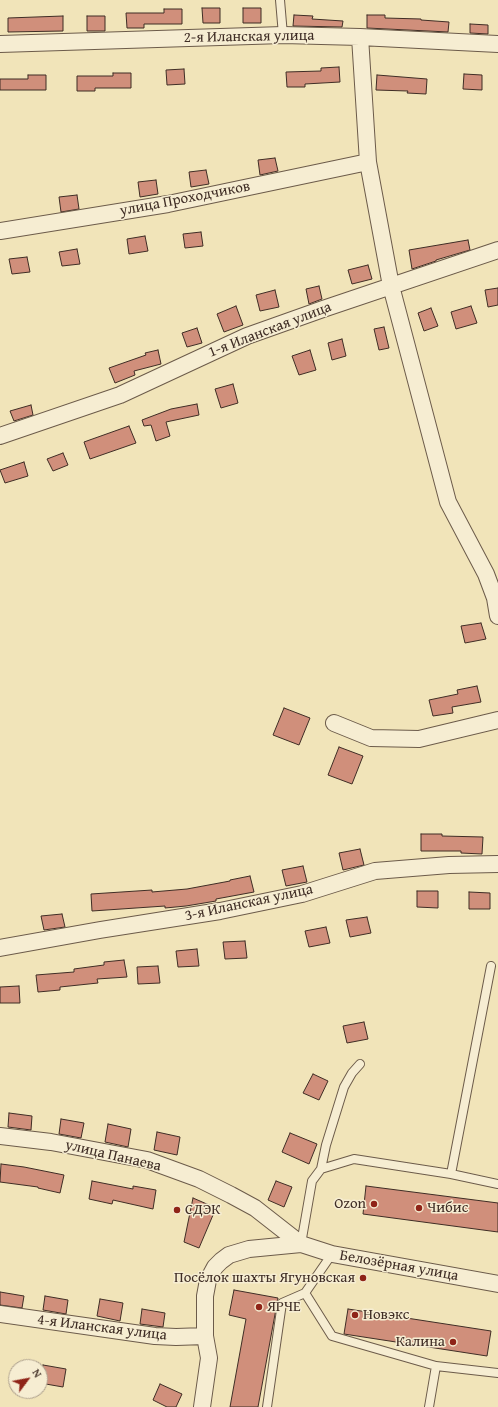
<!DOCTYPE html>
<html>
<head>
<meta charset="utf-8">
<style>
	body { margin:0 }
	#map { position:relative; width:498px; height:1407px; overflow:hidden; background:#f1e4b9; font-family:"Gentium Book Plus",serif }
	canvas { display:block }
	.north { position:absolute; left:8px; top:1359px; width:40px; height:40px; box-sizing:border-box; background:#f6edd2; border:1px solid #ada08d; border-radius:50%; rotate:58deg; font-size:11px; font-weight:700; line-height:16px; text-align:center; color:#3f2d25 }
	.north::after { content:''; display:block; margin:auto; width:14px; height:18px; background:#8f2418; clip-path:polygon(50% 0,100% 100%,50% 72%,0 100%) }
</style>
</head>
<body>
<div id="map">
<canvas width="498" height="1407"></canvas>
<div class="north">N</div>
</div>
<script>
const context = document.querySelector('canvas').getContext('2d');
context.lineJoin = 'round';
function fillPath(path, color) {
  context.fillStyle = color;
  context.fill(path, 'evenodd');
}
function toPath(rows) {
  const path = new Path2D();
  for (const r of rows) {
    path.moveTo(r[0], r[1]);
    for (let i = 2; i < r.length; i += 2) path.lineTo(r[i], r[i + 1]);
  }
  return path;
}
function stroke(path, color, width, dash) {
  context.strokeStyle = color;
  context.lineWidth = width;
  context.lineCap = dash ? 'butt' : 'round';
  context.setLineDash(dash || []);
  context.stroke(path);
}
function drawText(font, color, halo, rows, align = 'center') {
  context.font = font + ' "Gentium Book Plus",serif';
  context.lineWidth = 3;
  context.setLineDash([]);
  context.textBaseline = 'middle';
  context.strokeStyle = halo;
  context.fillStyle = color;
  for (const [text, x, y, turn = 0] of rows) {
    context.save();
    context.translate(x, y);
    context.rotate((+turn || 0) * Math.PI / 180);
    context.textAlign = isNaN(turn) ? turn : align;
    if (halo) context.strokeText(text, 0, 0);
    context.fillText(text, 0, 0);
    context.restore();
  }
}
const building = toPath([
	[202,8,220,8,220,23,203,23,202,8],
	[243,8,261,8,261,23,243,23,243,8],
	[164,9,182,9,182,24,144,24,144,28,127,28,126,13,164,13,164,9],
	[294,15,313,16,312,19,343,21,342,27,293,26,294,15],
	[367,15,385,15,385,18,421,19,421,20,449,22,448,32,367,28,367,15],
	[63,16,63,31,8,32,8,18,63,16],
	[87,16,105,16,105,31,87,31,87,16],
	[470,24,488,25,488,34,470,33,470,24],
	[339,67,340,82,305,84,305,87,287,87,286,72,321,71,321,68,339,67],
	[184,69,185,84,167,85,166,70,184,69],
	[113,73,131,73,131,88,95,88,95,91,77,91,77,76,113,76,113,73],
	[464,74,482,75,482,90,463,89,464,74],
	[28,75,46,75,46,90,0,90,0,79,28,79,28,75],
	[377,75,427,79,426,94,407,93,408,91,376,90,377,75],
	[275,158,278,171,260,175,258,160,275,158],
	[206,170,209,184,191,187,189,172,206,170],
	[156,180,158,194,140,197,138,182,156,180],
	[77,195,79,209,61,212,59,197,77,195],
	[201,232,203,246,185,248,183,234,201,232],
	[145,236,148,251,129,254,127,239,145,236],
	[468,240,470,250,436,260,436,261,412,269,409,250,468,240],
	[77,249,80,264,62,266,59,252,77,249],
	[27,257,30,272,12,274,9,259,27,257],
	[368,265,372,279,352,284,348,270,368,265],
	[319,286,322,299,309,304,306,289,319,286],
	[498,288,498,305,488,307,485,290,498,288],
	[275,290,279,307,260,311,256,295,275,290],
	[236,306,243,325,224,332,217,314,236,306],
	[471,306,477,323,456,329,451,312,471,306],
	[431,308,438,326,424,331,418,313,431,308],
	[384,327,389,348,379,350,374,329,384,327],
	[197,328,202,343,187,347,182,333,197,328],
	[342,339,346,356,332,360,328,343,342,339],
	[158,350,161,364,134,371,135,375,115,383,109,368,146,355,145,353,158,350],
	[310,350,316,370,299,375,292,356,310,350],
	[233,384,238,403,221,408,215,389,233,384],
	[197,404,199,415,166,422,170,436,156,441,151,425,144,426,142,420,171,409,197,404],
	[31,405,33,415,14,421,10,411,31,405],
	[129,426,136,443,90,459,84,442,129,426],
	[63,453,68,465,53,471,47,459,63,453],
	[24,462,28,476,5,483,0,470,24,462],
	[481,623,486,639,465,643,461,626,481,623],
	[477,686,481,702,452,707,453,713,433,716,429,700,458,694,457,690,477,686],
	[284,708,310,718,299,745,273,735,284,708],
	[339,747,363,756,352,784,328,775,339,747],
	[421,834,442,834,442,836,483,837,482,854,461,853,461,851,421,851,421,834],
	[360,849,364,865,343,870,339,853,360,849],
	[303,866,307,882,286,886,282,870,303,866],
	[250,876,254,892,216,899,216,901,186,906,165,908,165,906,92,911,91,894,152,890,152,892,187,889,230,881,230,880,250,876],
	[417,891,438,891,438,908,417,907,417,891],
	[469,892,490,893,490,909,469,909,469,892],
	[62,914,65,927,44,930,41,916,62,914],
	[367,917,371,933,350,937,346,920,367,917],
	[326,927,330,943,309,947,305,931,326,927],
	[245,941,247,958,225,959,223,942,245,941],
	[197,949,199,966,178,967,176,951,197,949],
	[124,960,127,977,97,979,98,983,60,987,60,990,38,992,36,975,74,972,74,969,104,965,104,962,124,960],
	[158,966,160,983,138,984,137,967,158,966],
	[19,986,20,1003,0,1003,0,987,19,986],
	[364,1022,368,1039,347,1043,343,1026,364,1022],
	[313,1074,328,1081,319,1100,303,1093,313,1074],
	[9,1113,32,1116,31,1130,8,1127,9,1113],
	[61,1119,84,1123,81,1138,59,1134,61,1119],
	[108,1124,131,1129,128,1147,105,1142,108,1124],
	[157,1132,180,1137,177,1155,154,1150,157,1132],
	[290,1133,317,1144,309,1164,282,1152,290,1133],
	[1,1164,24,1167,64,1175,60,1193,38,1188,38,1187,0,1182,1,1164],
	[92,1181,133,1189,133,1186,156,1190,153,1209,113,1200,112,1204,89,1199,92,1181],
	[276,1181,292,1187,284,1207,268,1200,276,1181],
	[366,1186,498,1203,498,1232,363,1214,366,1186],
	[193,1198,216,1208,199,1248,184,1242,193,1198],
	[234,1290,278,1298,258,1407,230,1407,246,1319,229,1315,234,1290],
	[0,1292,24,1296,22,1308,0,1305,0,1292],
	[45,1296,68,1300,66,1314,43,1310,45,1296],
	[100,1299,123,1303,120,1321,97,1316,100,1299],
	[142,1309,165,1313,163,1327,140,1324,142,1309],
	[348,1309,491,1331,487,1356,344,1334,348,1309],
	[43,1365,66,1369,63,1387,40,1383,43,1365],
	[160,1384,182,1394,176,1407,167,1407,153,1400,160,1384]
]);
fillPath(building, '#d08f7b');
stroke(building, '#3f2d25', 1);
const lane = toPath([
	[280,0,283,35],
	[321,1169,326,1145,344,1087,352,1073,360,1064],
	[451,1174,498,1184],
	[301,1244,312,1181,321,1169,354,1159,451,1174,491,966],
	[305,1293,332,1336,436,1366],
	[267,1407,282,1303,305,1293,332,1254],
	[429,1407,436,1366,498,1373]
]);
const street = toPath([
	[360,37,368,162,391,286,448,502,486,574,495,598,498,616],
	[0,44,283,35,360,37,498,44],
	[0,231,168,204,368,162],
	[0,436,120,395,247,336,323,309,498,250],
	[334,723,371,738,419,739,498,720],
	[0,948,100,930,220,911,302,894,375,871,449,865,498,864],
	[0,1136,51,1142,147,1160,199,1179,231,1195,255,1208,301,1244,332,1254,498,1284],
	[0,1314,155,1336,176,1337,205,1336],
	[202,1407,209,1358,205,1336,205,1296,208,1280,215,1267,221,1261,229,1255,249,1249,301,1244]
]);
stroke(lane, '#6c5b4a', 10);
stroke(street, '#6c5b4a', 18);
stroke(lane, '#f6edd2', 8);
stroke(street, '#f6edd2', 16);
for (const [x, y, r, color] of [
	[374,1204,4,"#8f2418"],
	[419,1208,4,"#8f2418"],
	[177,1210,4,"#8f2418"],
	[363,1278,4,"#8f2418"],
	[259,1307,4,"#8f2418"],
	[355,1315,4,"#8f2418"],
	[453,1342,4,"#8f2418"]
]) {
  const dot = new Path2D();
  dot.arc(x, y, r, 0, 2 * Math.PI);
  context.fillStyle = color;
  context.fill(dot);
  stroke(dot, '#f6edd2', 1.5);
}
drawText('15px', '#3f2d25', '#f6edd2', [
	["2-я Иланская улица",249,37,-1],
	["улица Проходчиков",185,199,-11],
	["1-я Иланская улица",270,330,-21],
	["3-я Иланская улица",249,903,-12],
	["улица Панаева",113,1156,13],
	["Белозёрная улица",399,1266,10],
	["4-я Иланская улица",102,1328,7]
]);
drawText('15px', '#3f2d25', '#f6edd2', [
	["Ozon",366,1204,"right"],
	["Чибис",427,1208],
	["СДЭК",185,1210],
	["Посёлок шахты Ягуновская",355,1278,"right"],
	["ЯРЧЕ",267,1307],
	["Новэкс",363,1315],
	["Калина",445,1342,"right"]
], 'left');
</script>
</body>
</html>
